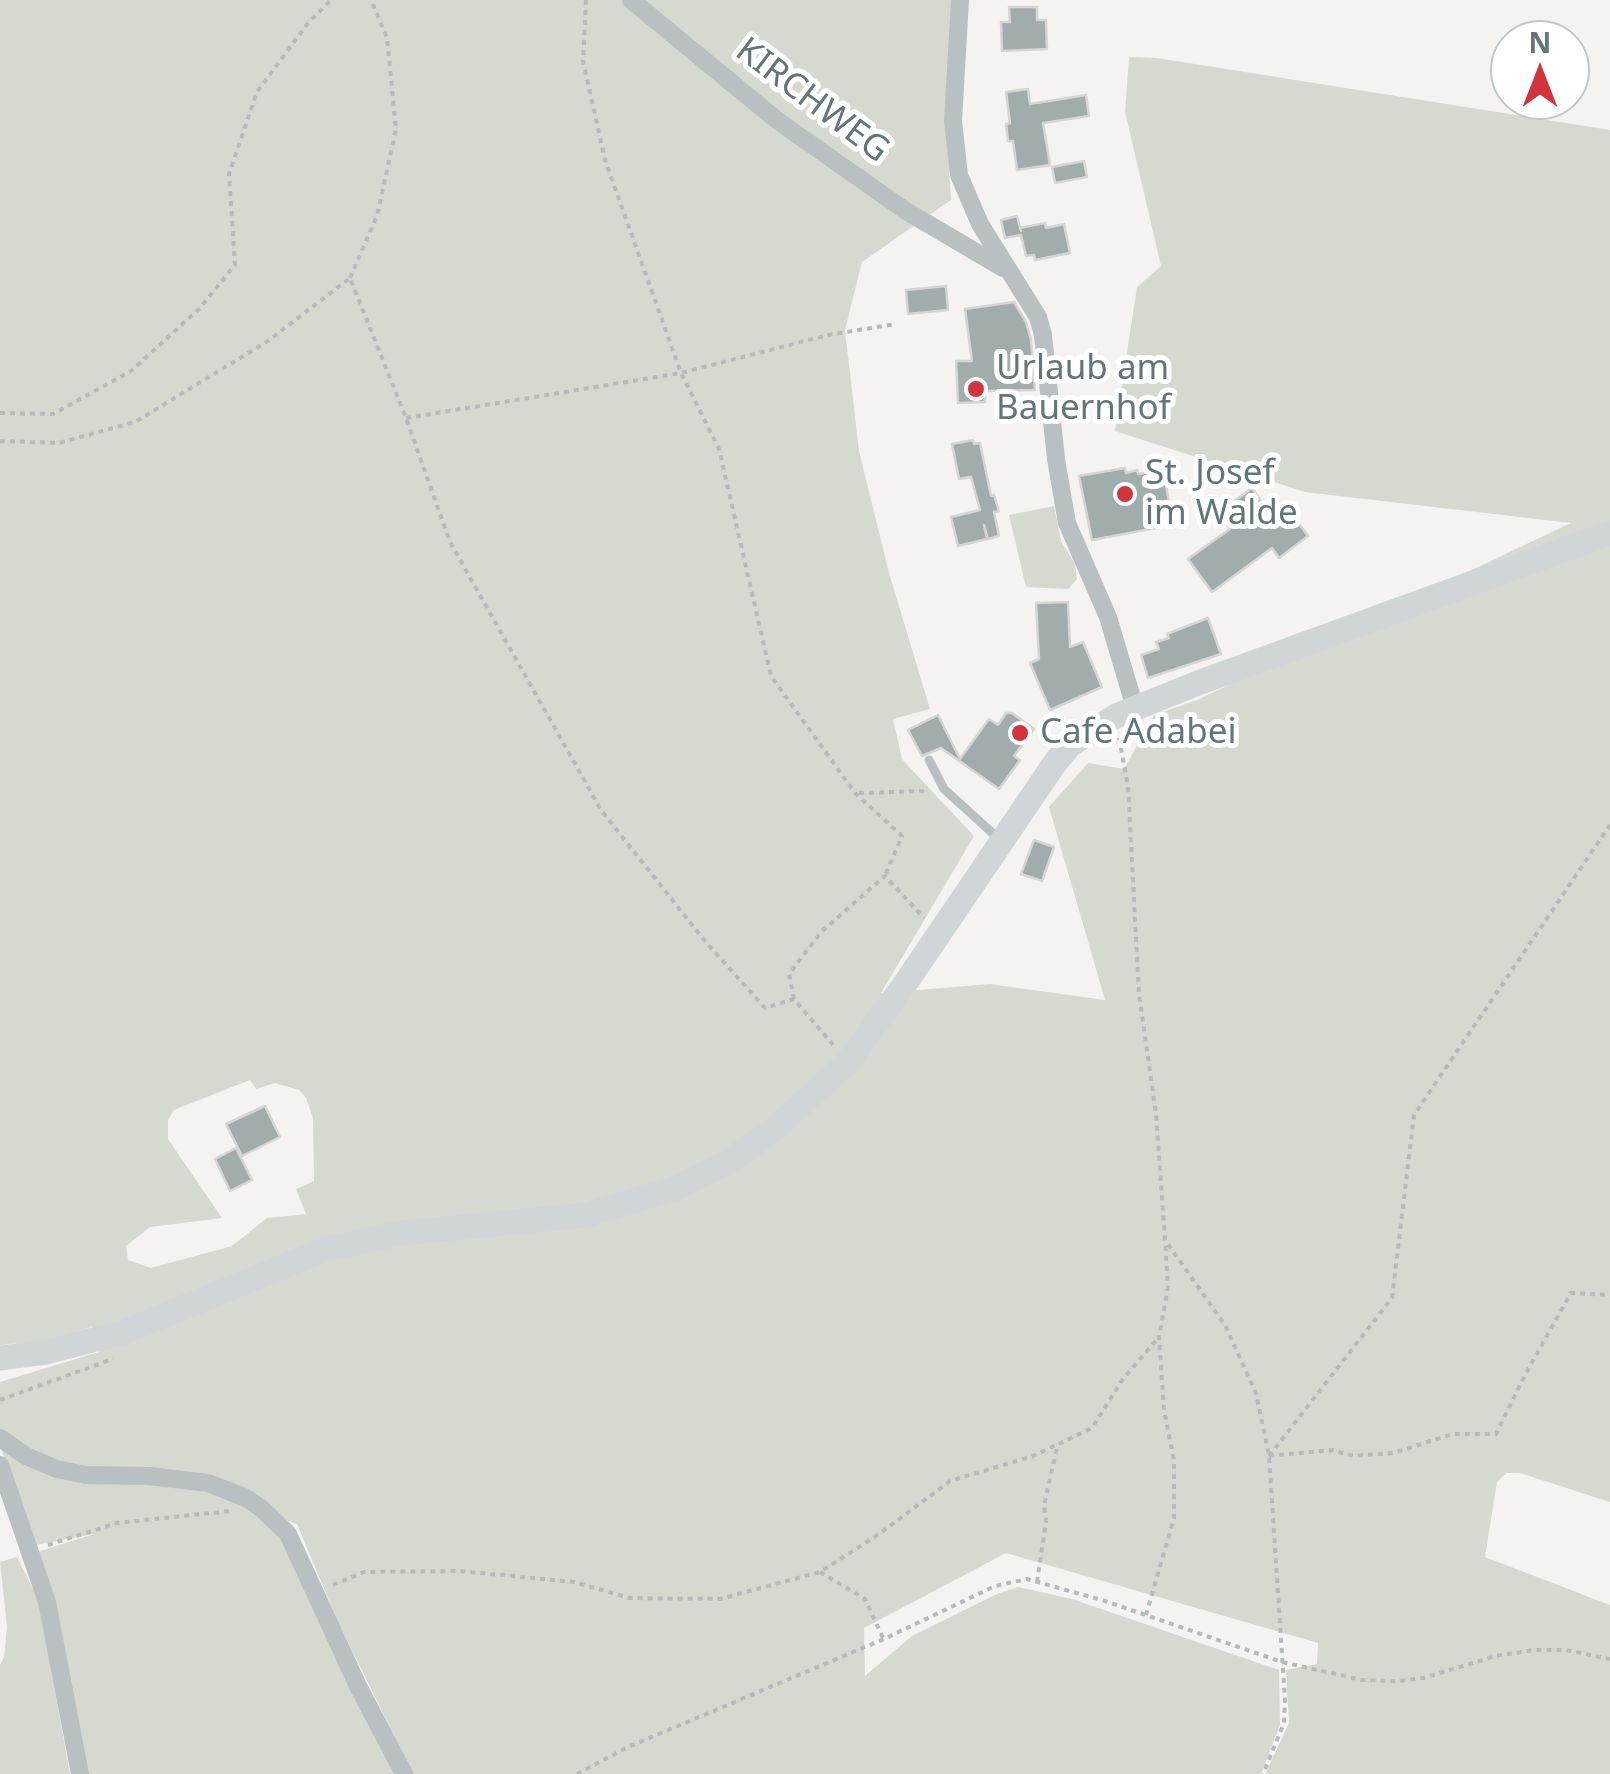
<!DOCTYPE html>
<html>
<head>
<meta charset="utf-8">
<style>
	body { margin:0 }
	#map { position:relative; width:1610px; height:1774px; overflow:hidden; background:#f4f3f1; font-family:"Noto Sans",sans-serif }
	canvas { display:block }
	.north { position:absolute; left:1490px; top:20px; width:100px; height:100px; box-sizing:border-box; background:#fff; border:2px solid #c0c8ca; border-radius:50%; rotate:0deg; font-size:28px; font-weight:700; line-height:40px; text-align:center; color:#62767a }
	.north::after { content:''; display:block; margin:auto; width:35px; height:45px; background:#d0353d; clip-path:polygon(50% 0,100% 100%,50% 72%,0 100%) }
</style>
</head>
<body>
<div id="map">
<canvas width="1610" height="1774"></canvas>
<div class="north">N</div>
</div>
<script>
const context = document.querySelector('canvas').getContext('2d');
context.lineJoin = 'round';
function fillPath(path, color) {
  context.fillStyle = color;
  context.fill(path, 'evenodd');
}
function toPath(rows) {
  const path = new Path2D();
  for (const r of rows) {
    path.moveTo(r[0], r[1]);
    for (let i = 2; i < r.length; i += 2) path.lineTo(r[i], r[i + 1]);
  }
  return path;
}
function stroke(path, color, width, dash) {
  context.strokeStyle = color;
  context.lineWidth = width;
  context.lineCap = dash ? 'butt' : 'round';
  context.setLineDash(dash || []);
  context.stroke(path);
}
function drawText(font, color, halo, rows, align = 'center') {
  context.font = font + ' "Noto Sans",sans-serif';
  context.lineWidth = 10;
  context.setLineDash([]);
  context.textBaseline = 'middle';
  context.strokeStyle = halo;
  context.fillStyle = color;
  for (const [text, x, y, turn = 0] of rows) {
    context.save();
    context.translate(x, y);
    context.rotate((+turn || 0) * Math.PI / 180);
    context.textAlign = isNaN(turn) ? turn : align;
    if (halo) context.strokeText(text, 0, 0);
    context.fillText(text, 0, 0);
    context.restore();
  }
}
fillPath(toPath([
	[0,0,953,0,946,121,951,200,862,262,845,330,859,451,889,573,930,709,893,719,902,759,974,836,881,993,990,984,1105,1000,1049,807,1088,763,1124,769,1154,715,1197,700,1571,523,1305,492,1115,431,1137,287,1161,266,1125,112,1129,57,1157,58,1610,130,1610,1502,1520,1473,1506,1473,1497,1482,1485,1557,1610,1605,1610,1774,1265,1774,1289,1723,1286,1670,1317,1664,1318,1643,1006,1553,864,1628,865,1676,912,1636,997,1594,1018,1587,1072,1599,1279,1670,1280,1725,1261,1774,413,1774,338,1622,297,1524,267,1514,281,1533,398,1774,86,1774,37,1552,94,1534,35,1545,0,1445,0,1382,99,1352,92,1327,48,1340,0,1345],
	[250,1080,256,1089,275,1083,299,1090,306,1098,313,1118,314,1181,296,1189,306,1214,267,1218,232,1246,151,1268,128,1260,126,1246,150,1227,222,1218,168,1139,168,1120,174,1110],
	[1054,506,1061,541,1075,564,1077,579,1068,589,1026,587,1009,515],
	[17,1557,38,1599,70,1774,0,1774,0,1665,4,1657,7,1627,0,1562]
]), '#d6d9d0');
const building = toPath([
	[1009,7,1037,7,1037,20,1046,20,1047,49,1002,51,1001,22,1010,22,1009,7],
	[1028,89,1030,104,1086,95,1089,116,1043,123,1050,165,1017,170,1013,141,1008,141,1006,124,1010,123,1006,92,1028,89],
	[1084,161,1087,177,1055,183,1052,167,1084,161],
	[1017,216,1021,231,1020,228,1045,223,1046,228,1064,224,1070,253,1035,260,1034,255,1026,256,1021,235,1005,238,1001,220,1017,216],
	[946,286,948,310,908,314,906,290,946,286],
	[1014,302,1026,322,1031,340,1035,390,985,391,985,402,958,403,956,361,972,361,965,309,1014,302],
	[973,440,974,444,980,443,991,496,994,495,999,511,994,512,999,536,988,539,984,525,987,539,958,546,951,517,980,510,971,477,959,479,952,444,973,440],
	[1125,468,1126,473,1137,470,1138,474,1163,470,1171,512,1159,515,1161,527,1092,540,1079,476,1125,468],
	[1252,488,1263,504,1269,500,1286,524,1295,518,1308,536,1279,558,1272,548,1212,592,1188,559,1230,529,1218,513,1252,488],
	[1068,602,1070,647,1083,642,1102,687,1050,710,1030,663,1039,659,1036,603,1068,602],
	[1208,618,1221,654,1148,678,1141,655,1159,649,1156,642,1169,638,1167,634,1208,618],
	[1006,713,1012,713,1034,729,1014,756,1020,760,999,789,941,748,922,756,908,730,938,715,960,759,989,719,998,725,1006,713],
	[1034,840,1054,847,1042,881,1021,874,1034,840],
	[265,1106,280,1137,242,1156,226,1124,265,1106],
	[236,1148,252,1180,230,1191,215,1159,236,1148]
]);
fillPath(building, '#a1acad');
stroke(building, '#d6d5d4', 2.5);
stroke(toPath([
	[586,0,583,61,605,160,681,373,719,449,771,676,855,793,902,836,885,876],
	[350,278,377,216,396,129,387,38,371,0],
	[0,413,53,414,131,371,199,309,235,265,229,174,257,92,308,23,331,0],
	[406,418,681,373,828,335,896,324],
	[0,441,59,443,135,422,268,341,350,278,406,418,450,542,601,810,704,940,765,1008,794,999,833,1045],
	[1119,738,1128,786,1139,994,1156,1114,1165,1240,1225,1325,1256,1393,1269,1456,1285,1700,1284,1723,1263,1774],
	[859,793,929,791],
	[794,999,789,974,821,932,885,876,924,918],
	[0,1400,113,1359],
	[1269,1456,1392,1298,1414,1115,1610,825],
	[1269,1456,1332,1450,1353,1456,1393,1453,1453,1434,1496,1434,1526,1373,1571,1293,1610,1295],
	[48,1545,117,1523,230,1511],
	[820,1572,865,1599,883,1638],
	[1037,1582,1046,1522,1044,1505,1058,1444],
	[333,1585,364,1572,460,1571,574,1582,630,1598,720,1599,820,1572,879,1534,950,1481,1033,1456,1092,1428,1123,1379,1159,1337],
	[1146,1615,1174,1518,1174,1461,1164,1410,1159,1337,1168,1287,1165,1241],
	[577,1774,628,1747,884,1639,995,1586,1027,1579,1105,1601,1282,1662,1362,1680,1399,1681,1423,1678,1496,1656,1534,1650,1566,1650,1610,1659]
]), '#b6babb', 4, [5, 5]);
stroke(toPath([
	[929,760,944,789,999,839]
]), '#b9c0c1', 9);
stroke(toPath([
	[631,0,778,121,906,211,1003,268],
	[960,0,953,121,959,175,980,224,1038,317,1043,335,1056,459,1067,523,1108,617,1135,708],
	[0,1438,26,1456,57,1469,86,1475,149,1476,208,1483,244,1497,261,1508,288,1534,358,1686,404,1774],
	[0,1465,47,1602,80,1774]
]), '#b9c0c1', 18);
stroke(toPath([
	[0,1358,46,1352,124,1332,326,1249,402,1233,586,1215,679,1187,725,1164,771,1132,848,1062,909,978,1055,763,1070,745,1116,716,1198,683,1610,533]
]), '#d0d6d8', 25);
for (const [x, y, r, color] of [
	[976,389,10,"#d0353d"],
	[1125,494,10,"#d0353d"],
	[1020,733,10,"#d0353d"]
]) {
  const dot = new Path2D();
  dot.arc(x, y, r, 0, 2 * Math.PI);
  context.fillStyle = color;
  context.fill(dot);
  stroke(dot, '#fff', 4);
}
drawText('35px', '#62767a', '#fff', [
	["KIRCHWEG",812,101,37]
]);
drawText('35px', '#62767a', '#fff', [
	["Urlaub am",996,369],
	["Bauernhof",996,409],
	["St. Josef",1145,474],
	["im Walde",1145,514],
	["Cafe Adabei",1040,733]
], 'left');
</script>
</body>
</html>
